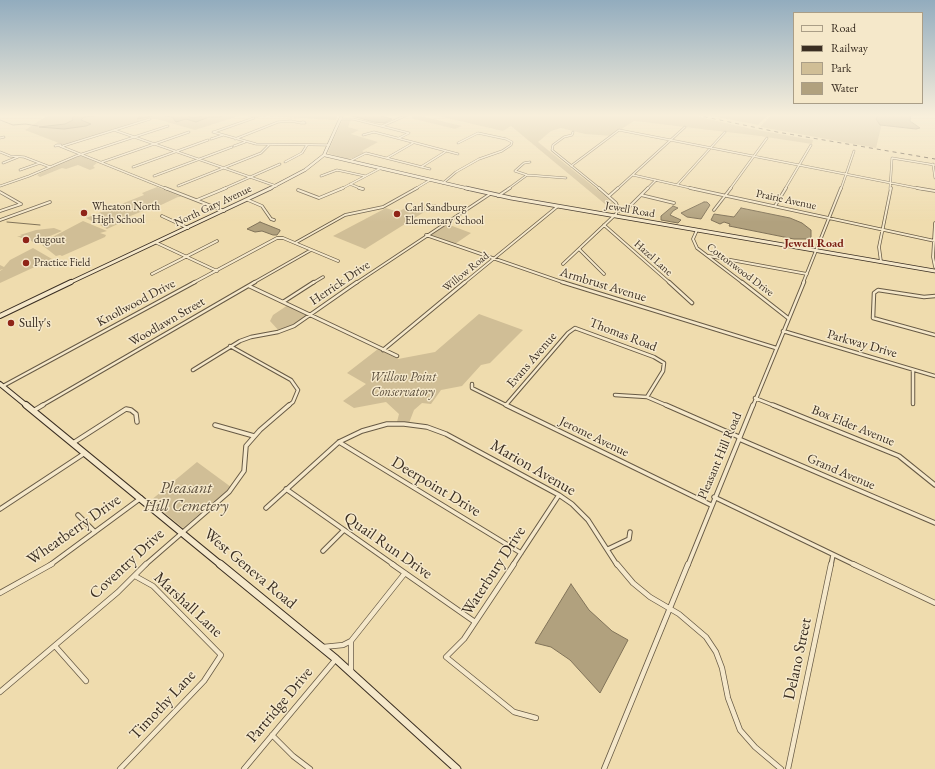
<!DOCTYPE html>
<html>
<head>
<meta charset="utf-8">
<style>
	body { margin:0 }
	#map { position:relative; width:935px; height:769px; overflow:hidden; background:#efdcae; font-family:"EB Garamond",serif }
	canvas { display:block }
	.legend { position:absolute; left:793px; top:12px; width:130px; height:92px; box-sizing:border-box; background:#f5e8ca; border:1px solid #aa9e87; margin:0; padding:5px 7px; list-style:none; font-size:12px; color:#3a2e22 }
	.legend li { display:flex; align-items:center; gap:8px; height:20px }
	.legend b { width:20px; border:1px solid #aa9e87 }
</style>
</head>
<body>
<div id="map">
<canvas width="935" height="769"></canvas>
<ul class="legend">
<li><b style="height:5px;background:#f5e8ca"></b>Road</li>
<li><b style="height:5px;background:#3a2e22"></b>Railway</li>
<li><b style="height:11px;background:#d0be96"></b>Park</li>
<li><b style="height:11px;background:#b1a17e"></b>Water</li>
</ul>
</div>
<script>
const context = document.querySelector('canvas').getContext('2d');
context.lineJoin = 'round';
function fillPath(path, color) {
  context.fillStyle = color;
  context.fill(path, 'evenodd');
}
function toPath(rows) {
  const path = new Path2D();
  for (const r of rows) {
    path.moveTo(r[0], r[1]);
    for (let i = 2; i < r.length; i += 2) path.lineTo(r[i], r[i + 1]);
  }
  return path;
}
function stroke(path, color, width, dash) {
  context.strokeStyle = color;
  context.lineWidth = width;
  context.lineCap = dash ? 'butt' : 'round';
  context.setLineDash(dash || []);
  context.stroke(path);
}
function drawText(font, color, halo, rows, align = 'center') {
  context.font = font + ' "EB Garamond",serif';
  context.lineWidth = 3;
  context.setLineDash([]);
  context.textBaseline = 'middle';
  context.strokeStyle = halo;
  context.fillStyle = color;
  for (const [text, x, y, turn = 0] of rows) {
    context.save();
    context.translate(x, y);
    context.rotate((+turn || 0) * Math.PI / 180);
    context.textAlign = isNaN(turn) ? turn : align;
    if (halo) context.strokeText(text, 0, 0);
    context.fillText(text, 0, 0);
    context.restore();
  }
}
fillPath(toPath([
	[53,115,242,115,195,130,156,119,147,119,64,145,25,130,45,117],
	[243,115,338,115,336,120,263,116,258,118],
	[417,115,462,126,455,129,410,118],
	[433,115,692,115,752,129,813,140,812,144,760,136,634,121,611,136,585,134,561,128,551,131,538,142,604,195,613,204,611,209,511,126,503,131],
	[706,115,768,115,758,125],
	[771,115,884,115,876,148,760,127],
	[342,120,351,120,348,127,359,130,351,134,378,142,362,151,365,153,353,158,348,159,330,154,328,152],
	[82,155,97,163,93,166,95,168,90,170,78,165,66,169,62,168,40,177,37,175,64,161],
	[157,187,182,197,178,197,161,205,158,205,118,221,120,223,107,229,100,225,100,223,94,222,86,218,144,195,142,193],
	[426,204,437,204,365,249,333,236,386,208,398,212,405,208,416,209,416,211,417,210,416,209,426,207],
	[83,221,107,231,100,233,106,235,105,237,62,256,60,255,56,256,42,245,45,241],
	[447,224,471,233,455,244,431,235],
	[54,228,62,231,36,242,33,242,26,238,24,239,17,236,22,236,20,235,36,230],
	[33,248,52,259,0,283,0,271,3,269,0,270,0,265,4,267,10,260],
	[288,305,310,315,295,325,280,332,270,321,273,315],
	[479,314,523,330,490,363,481,365,462,386,441,390,431,404,422,403,414,410,409,423,397,422,399,414,386,402,354,408,343,401,366,384,347,373,378,349,398,359,435,352],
	[197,462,231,487,183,528,150,501]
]), '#d0be96');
const water = toPath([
	[77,115,106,115,84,117,81,120,91,124,86,126,64,129,39,127,65,124,73,120,72,118,77,115],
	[141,115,186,115,193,118,207,115,225,115,220,117,209,117,196,122,186,119,176,122,172,117,158,115,137,119,141,115],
	[348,115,378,115,392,119,384,123,374,122,348,115],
	[878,115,911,115,910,121,920,128,916,129,880,125,876,119,878,115],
	[704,202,707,202,710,205,701,219,687,217,681,213,704,202],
	[673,206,678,208,673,211,670,215,681,220,678,223,661,220,661,216,673,206],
	[741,208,790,218,802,223,811,230,811,237,808,239,794,239,729,226,730,224,724,222,720,224,711,220,714,214,734,217,741,208],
	[260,222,280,230,280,231,277,235,273,235,262,231,255,232,247,229,260,222],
	[571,584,589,610,612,631,628,640,600,693,570,660,551,647,535,643,571,584]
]);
fillPath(water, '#b1a17e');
stroke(water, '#817359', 1);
stroke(toPath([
	[0,120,13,125,25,124,38,126],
	[7,222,40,225]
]), '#817359', 1);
const streetFar4 = toPath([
	[340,119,353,119,409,133],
	[302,122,304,122,305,123,301,123,302,122],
	[382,126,407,115],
	[114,130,276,186],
	[213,132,256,144,329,145],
	[214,132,254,118],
	[573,132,572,135,564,137,553,145,552,150,600,189],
	[363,135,374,132,458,154],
	[0,138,4,137],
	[399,138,409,133],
	[211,139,223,135],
	[235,139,278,122,291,121,301,123],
	[57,145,61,145,55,146,57,145],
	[60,146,167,189],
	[63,146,150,119],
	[234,146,245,142],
	[0,152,10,156,24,157,50,167],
	[387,158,413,143],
	[350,161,366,153,430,169],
	[102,162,189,132],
	[285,162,302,153,307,145],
	[530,162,524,163,515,171,527,175,566,178],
	[3,163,18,157],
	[933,164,935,178],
	[571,166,619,130,922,189],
	[133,167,208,140],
	[421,167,445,152],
	[20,170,40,163],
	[633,175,695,189],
	[154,176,232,147],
	[321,176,337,170,365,176],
	[443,183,456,172,479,159,502,151,511,145,512,142,506,139,478,133,458,143],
	[350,184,362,189],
	[677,185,725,132],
	[0,186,29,176,76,156,168,126],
	[178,186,261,153,269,145],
	[223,189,280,164],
	[341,189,381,168],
	[415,189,430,180],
	[508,189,527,175],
	[617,189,685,127],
	[647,189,656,180],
	[730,189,767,138],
	[785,189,811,145],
	[841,189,854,151],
	[890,189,892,158,935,165]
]);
const streetFar3 = toPath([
	[165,188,224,211],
	[359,188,363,189],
	[690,188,935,241],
	[917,188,935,191],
	[298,190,319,198,343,188],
	[0,192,21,204],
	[641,195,674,203],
	[498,196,510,188],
	[609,196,618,188],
	[197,200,226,188],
	[248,200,262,206,271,219,274,220],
	[775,206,786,188],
	[714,210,731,188],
	[0,211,21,204],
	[618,211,629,207,648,188],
	[162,216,188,228],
	[0,220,50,202],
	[935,223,933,257,935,267],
	[604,225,670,283],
	[697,230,693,239,697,248,743,283],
	[426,235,565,283],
	[157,243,217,271],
	[295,243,345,215,383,207,417,188],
	[579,249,604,274],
	[709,256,807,274],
	[881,262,879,247,891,188],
	[563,264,616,214,618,208,616,203,599,188],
	[152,274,217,241],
	[193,283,277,238,283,238,338,261],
	[253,283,311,250],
	[313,283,323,277],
	[356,283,490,194],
	[464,283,558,206],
	[803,283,841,188]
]);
const streetFar2 = toPath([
	[562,282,776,348],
	[669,282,692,303],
	[742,282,788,318],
	[249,286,397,356],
	[935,296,924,297,878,290,874,293,873,318,935,335],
	[283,302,314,282],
	[783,331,935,376],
	[230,346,291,380,298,390,293,402,288,406],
	[383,350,465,282],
	[193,370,240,341,251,337,278,332,294,326,357,282],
	[913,370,913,404],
	[472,384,472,388,508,406],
	[3,386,195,282],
	[615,395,647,397,668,406],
	[755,398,775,406],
	[506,405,568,333,575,328,654,357,664,363,663,371,647,397],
	[41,406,255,282],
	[753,406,804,282]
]);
const streetFar1 = toPath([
	[506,405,711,505],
	[666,405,739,437],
	[773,405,899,456,935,485],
	[33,411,43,405],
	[215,425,254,436],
	[739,439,935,523],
	[339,442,521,553],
	[73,443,126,409,131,410,136,414,137,422],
	[286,489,394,565],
	[714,497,855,565],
	[266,508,339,442,362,431,387,424,404,424,427,427,446,434,559,495,572,504,588,520,617,565],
	[0,509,85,453],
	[78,515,95,532],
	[608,549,629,539,630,532],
	[323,551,344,530],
	[50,565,141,498],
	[145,565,229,492,244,471,246,446,260,430,289,405],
	[513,565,559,495],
	[688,565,753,405],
	[831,565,833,555]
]);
const street = toPath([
	[392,564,475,622],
	[514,564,464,639,446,657,514,712,536,718],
	[617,564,633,583,650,597,679,614,706,637,716,652,722,668,728,698,740,730,755,747,781,769],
	[853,564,935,603],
	[0,593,52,564],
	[351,641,351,671],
	[55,646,86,681],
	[323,647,343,645,351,641,405,573],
	[0,692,118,592,146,564],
	[272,735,293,756,310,769],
	[120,769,204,681,221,655,153,586,135,576],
	[244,769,336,659],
	[604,769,688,564],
	[788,769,831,564]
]);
const secondaryFar4 = toPath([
	[324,155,470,189],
	[269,189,305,170,324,155,342,115]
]);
const secondaryFar3 = toPath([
	[466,188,511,198,935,271],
	[69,283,271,188]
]);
const secondaryFar2 = toPath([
	[0,316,71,282],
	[0,384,27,406]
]);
const secondaryFar1 = toPath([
	[26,405,221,565]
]);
const secondary = toPath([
	[220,564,336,659,457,769]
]);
stroke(streetFar4, '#675a45', 2.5);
stroke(streetFar3, '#675a45', 3.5);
stroke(streetFar2, '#675a45', 4.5);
stroke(streetFar1, '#675a45', 5.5);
stroke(street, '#675a45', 6);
stroke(secondaryFar4, '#3a2e22', 3.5);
stroke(secondaryFar3, '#3a2e22', 4.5);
stroke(secondaryFar2, '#3a2e22', 6);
stroke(secondaryFar1, '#3a2e22', 8);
stroke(secondary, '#3a2e22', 9);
stroke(streetFar4, '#f5e8ca', 1.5);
stroke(streetFar3, '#f5e8ca', 2);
stroke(streetFar2, '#f5e8ca', 2.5);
stroke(streetFar1, '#f5e8ca', 3.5);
stroke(street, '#f5e8ca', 4.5);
stroke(secondaryFar4, '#f5e8ca', 2.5);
stroke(secondaryFar3, '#f5e8ca', 3);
stroke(secondaryFar2, '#f5e8ca', 4);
stroke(secondaryFar1, '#f5e8ca', 5.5);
stroke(secondary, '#f5e8ca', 7);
stroke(toPath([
	[696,115,777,132,935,159]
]), '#3a2e22', 1, [4, 4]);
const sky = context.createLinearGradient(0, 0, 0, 222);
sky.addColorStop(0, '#92acbe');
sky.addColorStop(0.52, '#f8efdb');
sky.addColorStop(1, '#f8efdb00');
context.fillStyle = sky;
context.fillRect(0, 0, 935, 222);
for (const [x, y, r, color] of [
	[84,213,4,"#8f2418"],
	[397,214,4,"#8f2418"],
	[26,240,4,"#8f2418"],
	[26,263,4,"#8f2418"],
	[11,323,4,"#8f2418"]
]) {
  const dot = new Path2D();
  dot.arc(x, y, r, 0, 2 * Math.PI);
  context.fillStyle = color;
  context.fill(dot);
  stroke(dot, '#f5e8ca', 1.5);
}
drawText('11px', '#3a2e22', '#f5e8ca', [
	["Prairie Avenue",786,200,12],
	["North Gary Avenue",213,206,-25],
	["Jewell Road",630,210,10],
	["Hazel Lane",653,258,42],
	["Cottonwood Drive",740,270,37],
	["Willow Road",466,272,-39]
]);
drawText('11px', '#3a2e22', '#f5e8ca', [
	["Wheaton North",92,207],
	["High School",92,220],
	["Carl Sandburg",405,208],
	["Elementary School",405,221],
	["dugout",34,240],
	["Practice Field",34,263]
], 'left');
drawText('bold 12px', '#7a1f14', '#f5e8ca', [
	["Jewell Road",814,244]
]);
drawText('13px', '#3a2e22', '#f5e8ca', [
	["Herrick Drive",340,283,-34],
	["Armbrust Avenue",603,285,17],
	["Knollwood Drive",136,303,-28],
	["Woodlawn Street",167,322,-30],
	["Thomas Road",623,335,21],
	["Parkway Drive",862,344,16],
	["Evans Avenue",532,360,-49],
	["Box Elder Avenue",853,426,22],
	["Jerome Avenue",594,437,26],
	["Pleasant Hill Road",720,456,-67],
	["Grand Avenue",841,472,23]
]);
drawText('13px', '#3a2e22', '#f5e8ca', [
	["Sully's",19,323]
], 'left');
drawText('italic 13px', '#584b39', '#f5e8ca', [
	["Willow Point",403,377],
	["Conservatory",403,392]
]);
drawText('16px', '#3a2e22', '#f5e8ca', [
	["Marion Avenue",533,468,30],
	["Deerpoint Drive",436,487,31],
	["Wheatberry Drive",74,530,-35],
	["Quail Run Drive",388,546,35],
	["Coventry Drive",127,564,-43],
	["West Geneva Road",250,569,40],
	["Waterbury Drive",494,571,-57],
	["Marshall Lane",188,605,43],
	["Delano Street",798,659,-78],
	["Timothy Lane",163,705,-47],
	["Partridge Drive",280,705,-50]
]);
drawText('italic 16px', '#584b39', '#f5e8ca', [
	["Pleasant",186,489],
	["Hill Cemetery",186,507]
]);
</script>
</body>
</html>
